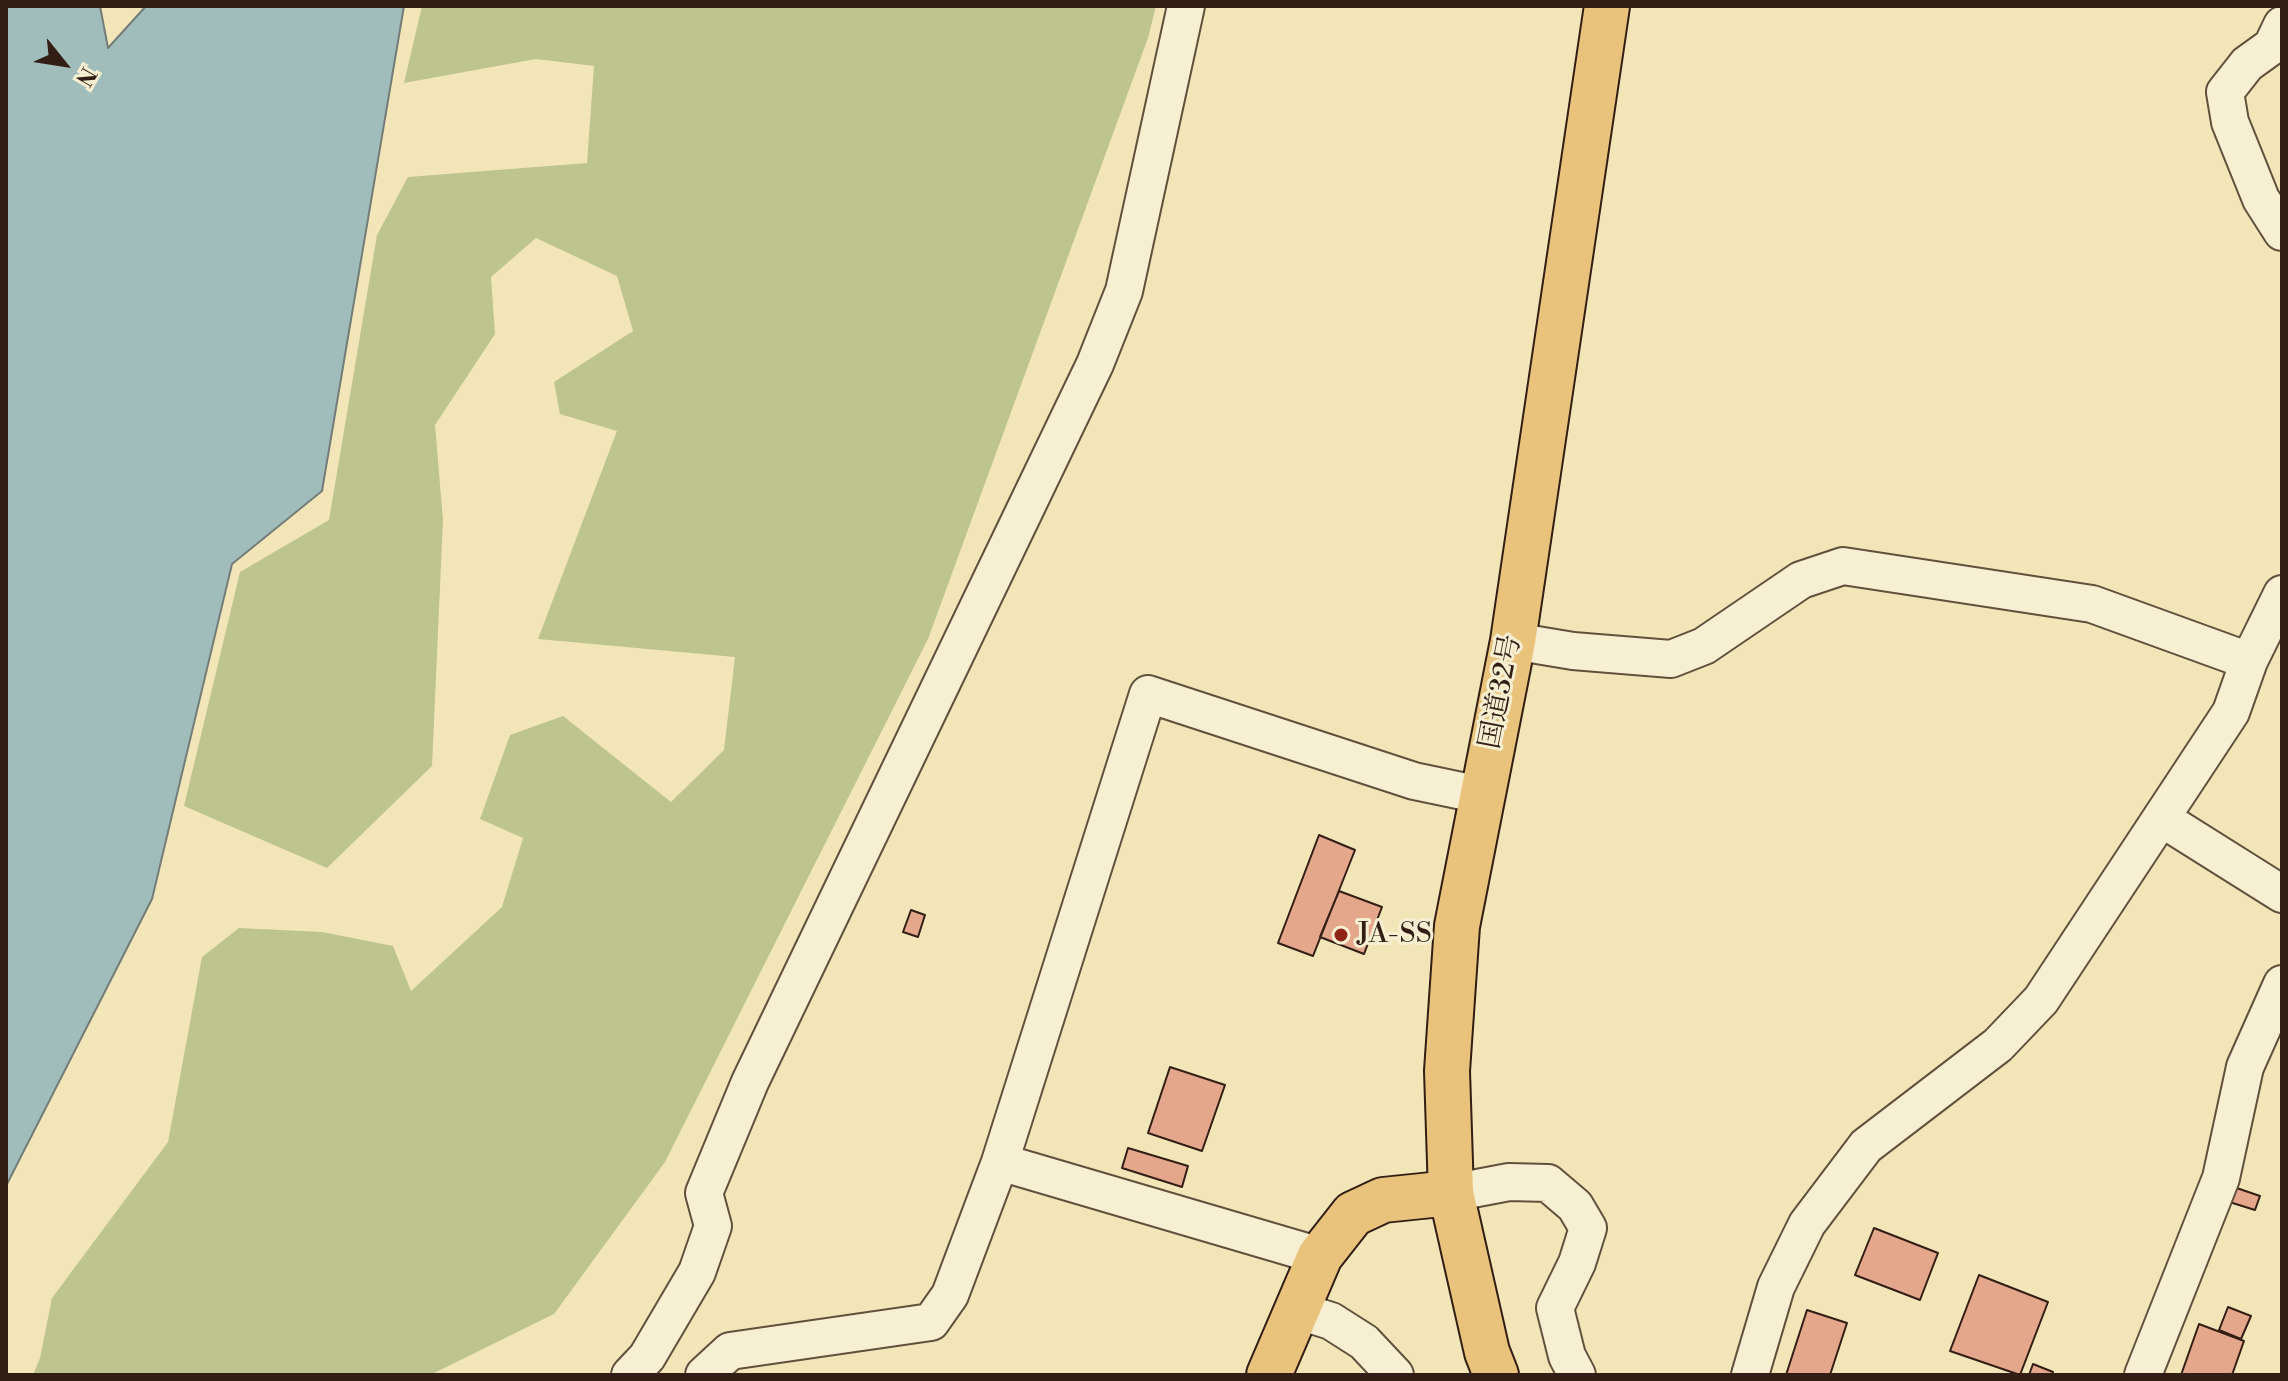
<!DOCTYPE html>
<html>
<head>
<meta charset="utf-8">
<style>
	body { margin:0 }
	#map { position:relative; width:2288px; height:1381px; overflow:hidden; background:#f2e6b9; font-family:"Libre Bodoni",serif }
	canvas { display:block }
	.frame { position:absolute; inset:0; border:8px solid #321e14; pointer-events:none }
	.north { position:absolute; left:24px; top:24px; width:80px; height:80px; -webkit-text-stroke:6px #f7efd2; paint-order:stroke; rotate:120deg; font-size:22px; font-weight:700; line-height:32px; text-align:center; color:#321e14 }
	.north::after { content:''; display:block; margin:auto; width:28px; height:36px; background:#321e14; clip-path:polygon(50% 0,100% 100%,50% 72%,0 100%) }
</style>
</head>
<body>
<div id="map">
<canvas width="2288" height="1381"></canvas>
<div class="frame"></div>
<div class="north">N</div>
</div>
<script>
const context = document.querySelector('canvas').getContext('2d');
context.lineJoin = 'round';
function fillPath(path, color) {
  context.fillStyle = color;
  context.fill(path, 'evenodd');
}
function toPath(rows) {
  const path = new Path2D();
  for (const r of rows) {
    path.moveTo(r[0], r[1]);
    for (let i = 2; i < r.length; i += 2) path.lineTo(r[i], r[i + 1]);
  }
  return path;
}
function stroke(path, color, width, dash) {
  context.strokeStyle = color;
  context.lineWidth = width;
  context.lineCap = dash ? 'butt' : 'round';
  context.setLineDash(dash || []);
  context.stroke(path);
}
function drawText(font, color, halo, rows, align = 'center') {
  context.font = font + ' "Libre Bodoni","Noto Serif JP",serif';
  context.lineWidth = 6;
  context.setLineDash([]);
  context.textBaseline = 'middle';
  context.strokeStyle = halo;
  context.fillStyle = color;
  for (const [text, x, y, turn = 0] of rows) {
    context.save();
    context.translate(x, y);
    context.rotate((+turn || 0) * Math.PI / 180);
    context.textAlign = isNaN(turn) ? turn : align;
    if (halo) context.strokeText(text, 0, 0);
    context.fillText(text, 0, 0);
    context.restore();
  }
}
fillPath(toPath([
	[422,6,1156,6,1148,38,928,639,665,1162,554,1314,430,1375,33,1375,40,1358,52,1298,168,1142,202,957,239,928,322,932,393,946,411,991,502,907,523,838,480,819,510,735,563,716,671,802,724,750,735,657,538,639,617,431,560,414,554,382,633,331,617,276,536,238,491,277,495,334,435,425,443,520,432,766,327,868,184,806,240,572,329,520,377,235,408,177,587,163,594,66,536,59,404,83]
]), '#bdc48d');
const water = toPath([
	[6,6,100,6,108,48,146,6,404,6,322,491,232,564,152,899,6,1186,6,6]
]);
fillPath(water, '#a0bdbb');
stroke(water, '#747d78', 2);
const building = toPath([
	[1319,835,1355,850,1313,956,1278,943,1319,835],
	[1339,891,1382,907,1364,954,1320,937,1339,891],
	[911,910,925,915,918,937,903,932,911,910],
	[1170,1067,1225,1085,1202,1151,1148,1133,1170,1067],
	[1128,1148,1188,1166,1182,1187,1122,1168,1128,1148],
	[2228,1185,2260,1196,2255,1210,2223,1200,2228,1185],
	[1874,1228,1938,1253,1920,1300,1855,1275,1874,1228],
	[1979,1275,2048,1302,2020,1375,1950,1351,1979,1275],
	[2228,1307,2251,1316,2241,1339,2219,1330,2228,1307],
	[1807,1310,1847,1323,1830,1375,1786,1375,1807,1310],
	[2199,1324,2244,1341,2232,1375,2181,1375,2199,1324],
	[2033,1364,2053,1372,2052,1375,2029,1375,2033,1364]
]);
fillPath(building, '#e4a78b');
stroke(building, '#321e14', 2);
const minor = toPath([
	[2282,25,2272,46,2247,64,2225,92,2230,122,2261,199,2282,232],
	[1513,641,1573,651,1671,659,1704,646,1801,580,1843,566,2092,604,2249,661],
	[2161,818,2282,894],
	[1000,1162,1148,694,1414,781,1481,795],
	[1451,1193,1509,1182,1548,1183,1575,1206,1588,1228,1577,1263,1555,1308,1567,1356,1577,1375],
	[1296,1310,1331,1321,1364,1342,1395,1375],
	[630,1375,647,1357,697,1272,713,1226,704,1193,750,1082,1095,364,1124,291,1186,6],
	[704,1375,730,1351,931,1322,950,1295,1000,1162,1320,1256],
	[1750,1375,1776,1287,1807,1224,1866,1146,1998,1045,2041,1000,2231,712,2249,661,2282,594],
	[2143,1375,2221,1178,2245,1067,2282,984]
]);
const major = toPath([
	[1269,1375,1320,1256,1353,1214,1383,1200,1451,1193]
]);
const highway = toPath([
	[1496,1375,1487,1352,1451,1193,1447,1071,1457,926,1513,641,1607,6]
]);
stroke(minor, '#62503d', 40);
stroke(major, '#321e14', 48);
stroke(highway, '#321e14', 48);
stroke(minor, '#f7efd2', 36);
stroke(major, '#e9c37c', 44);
stroke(highway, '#e9c37c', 44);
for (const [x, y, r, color] of [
	[1341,935,8,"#8f2418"]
]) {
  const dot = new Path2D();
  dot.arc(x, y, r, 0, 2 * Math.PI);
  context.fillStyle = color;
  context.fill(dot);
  stroke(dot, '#f7efd2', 3);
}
drawText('28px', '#321e14', '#f7efd2', [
	["国道32号",1502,692,-79]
]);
drawText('28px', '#321e14', '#f7efd2', [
	["JA-SS",1357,935]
], 'left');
</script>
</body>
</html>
